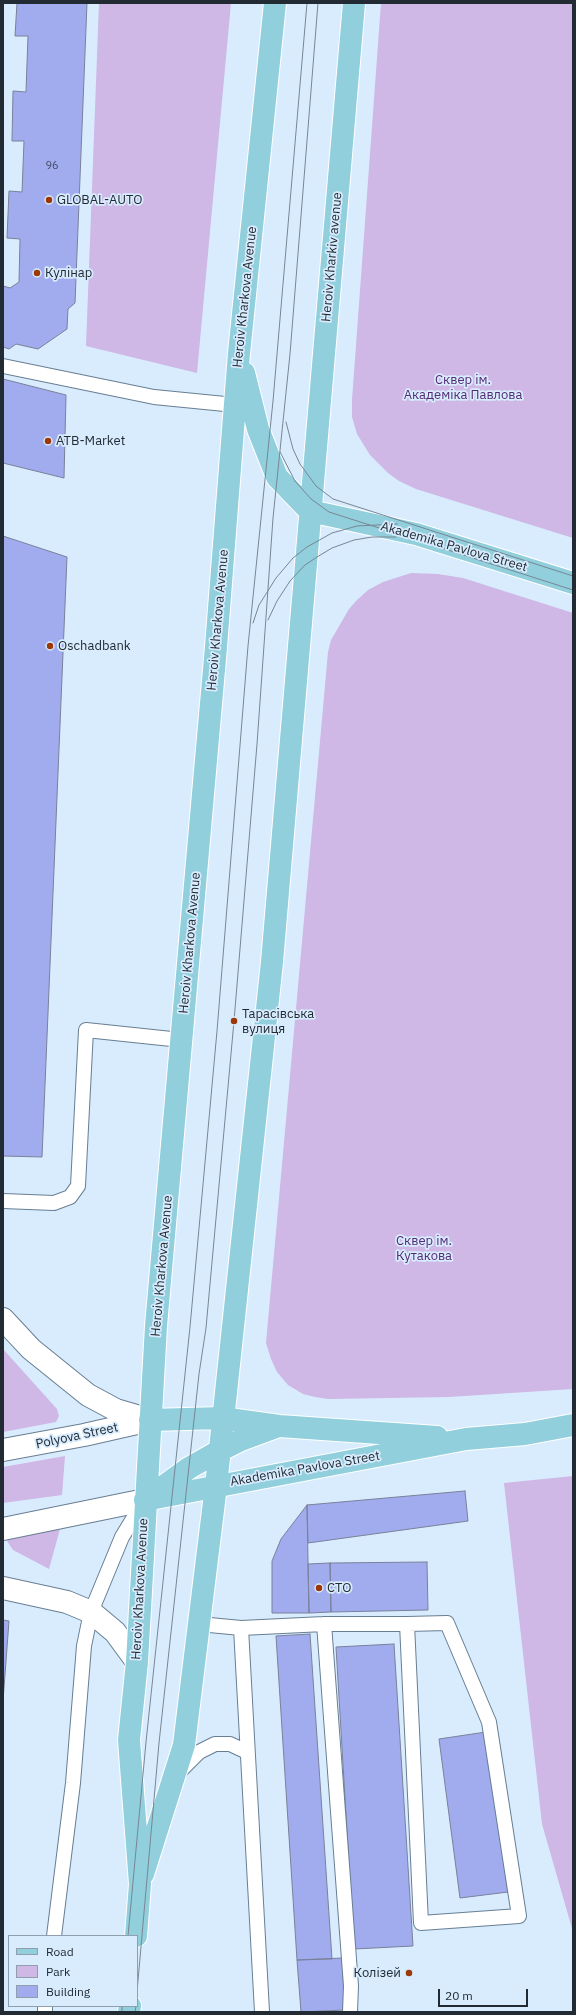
<!DOCTYPE html>
<html>
<head>
<meta charset="utf-8">
<style>
	body { margin:0 }
	#map { position:relative; width:576px; height:2015px; overflow:hidden; background:#d8ecfe; font-family:"IBM Plex Sans",sans-serif }
	canvas { display:block }
	.frame { position:absolute; inset:0; border:4px solid #222b34; pointer-events:none }
	.legend { position:absolute; left:8px; top:1935px; width:130px; height:72px; box-sizing:border-box; background:#d8ecfe; border:1px solid #8f9fad; margin:0; padding:5px 7px; list-style:none; font-size:12px; color:#222b34 }
	.legend li { display:flex; align-items:center; gap:8px; height:20px }
	.legend b { width:20px; border:1px solid #8f9fad }
	.scale { position:absolute; left:438px; top:1989px; width:90px; height:18px; box-sizing:border-box; border:2px solid #222b34; border-top:0; padding-left:5px; font-size:12px; line-height:14px; white-space:nowrap; color:#222b34; -webkit-text-stroke:3px #d8ecfe; paint-order:stroke }
</style>
</head>
<body>
<div id="map">
<canvas width="576" height="2015"></canvas>
<div class="frame"></div>
<ul class="legend">
<li><b style="height:5px;background:#91cfdc"></b>Road</li>
<li><b style="height:11px;background:#cfb7e6"></b>Park</li>
<li><b style="height:11px;background:#a1acee"></b>Building</li>
</ul>
<div class="scale">20 m</div>
</div>
<script>
const context = document.querySelector('canvas').getContext('2d');
context.lineJoin = 'round';
function fillPath(path, color) {
  context.fillStyle = color;
  context.fill(path, 'evenodd');
}
function toPath(rows) {
  const path = new Path2D();
  for (const r of rows) {
    path.moveTo(r[0], r[1]);
    for (let i = 2; i < r.length; i += 2) path.lineTo(r[i], r[i + 1]);
  }
  return path;
}
function stroke(path, color, width, dash) {
  context.strokeStyle = color;
  context.lineWidth = width;
  context.lineCap = dash ? 'butt' : 'round';
  context.setLineDash(dash || []);
  context.stroke(path);
}
function drawText(font, color, halo, rows, align = 'center') {
  context.font = font + ' "IBM Plex Sans",sans-serif';
  context.lineWidth = 3.5;
  context.setLineDash([]);
  context.textBaseline = 'middle';
  context.strokeStyle = halo;
  context.fillStyle = color;
  for (const [text, x, y, turn = 0] of rows) {
    context.save();
    context.translate(x, y);
    context.rotate((+turn || 0) * Math.PI / 180);
    context.textAlign = isNaN(turn) ? turn : align;
    if (halo) context.strokeText(text, 0, 0);
    context.fillText(text, 0, 0);
    context.restore();
  }
}
fillPath(toPath([
	[99,3,231,3,197,373,86,346],
	[381,3,573,3,573,538,416,489,399,481,388,473,370,455,357,434,352,417,352,400],
	[411,573,438,574,463,578,573,613,573,1389,449,1397,328,1399,315,1397,303,1394,288,1385,277,1372,271,1359,266,1343,328,652,331,640,349,609,356,601,368,590,383,582],
	[3,1349,57,1409,59,1416,56,1422,3,1432],
	[65,1456,62,1495,3,1503,3,1467],
	[573,1476,573,1932,542,1824,504,1483],
	[60,1529,49,1569,13,1550,7,1541,10,1537]
]), '#cfb7e6');
const building = toPath([
	[17,3,87,3,75,303,68,309,67,329,38,349,16,344,9,349,3,347,3,286,10,288,19,282,20,239,7,238,9,191,22,192,24,141,12,141,13,91,26,92,28,36,15,36,17,3],
	[3,379,66,395,64,478,3,463,3,379],
	[3,536,67,557,42,1157,3,1156,3,536],
	[465,1491,468,1521,308,1543,307,1505,465,1491],
	[307,1505,309,1613,272,1613,272,1561,281,1539,307,1505],
	[427,1562,428,1610,331,1612,330,1563,427,1562],
	[330,1563,331,1612,309,1613,308,1564,330,1563],
	[3,1620,9,1621,3,1701,3,1620],
	[310,1634,332,1959,297,1960,276,1636,310,1634],
	[394,1644,413,1946,354,1949,336,1647,394,1644],
	[486,1732,508,1892,460,1898,439,1739,486,1732],
	[342,1958,345,2010,301,2012,297,1960,342,1958]
]);
fillPath(building, '#a1acee');
stroke(building, '#7a809a', 1);
const service = toPath([
	[3,366,154,397,235,405],
	[3,1201,54,1203,70,1197,78,1186,86,1030,181,1040],
	[199,1624,241,1628,324,1624,407,1624,421,1923,519,1916,489,1722,447,1623,407,1624],
	[324,1624,351,1986,350,2012],
	[241,1628,262,2012],
	[179,1772,199,1752,215,1744,230,1744,247,1752],
	[54,1936,73,1783,84,1646,91,1612,122,1537,144,1501],
	[45,2012,45,2006]
]);
const tertiary = toPath([
	[3,1319,31,1349,88,1395,116,1410,150,1420]
]);
const secondary = toPath([
	[3,1450,84,1435,150,1420],
	[3,1529,145,1500],
	[3,1588,67,1602,91,1612,115,1632,137,1662]
]);
const primary = toPath([
	[244,373,258,429,277,477,310,511],
	[310,511,416,534,573,583],
	[150,1420,222,1418,279,1426,437,1437],
	[149,1497,189,1468,219,1451,241,1440,276,1427],
	[145,1500,466,1439,525,1434,573,1425],
	[143,1874,184,1745,216,1486,272,962,354,3],
	[136,1936,140,1884,129,1740,137,1662,156,1326,216,647,239,353,275,3],
	[129,2012,130,2006]
]);
stroke(service, '#687e92', 16);
stroke(tertiary, '#687e92', 24);
stroke(secondary, '#687e92', 24);
stroke(primary, '#fff', 24);
stroke(service, '#fff', 14);
stroke(tertiary, '#fff', 22);
stroke(secondary, '#fff', 22);
stroke(primary, '#91cfdc', 22);
stroke(toPath([
	[286,422,293,449,300,464,316,486,333,499,573,576],
	[280,452,295,481,311,499,329,512,573,590],
	[268,620,277,601,290,581,305,565,317,557,332,548,354,540,372,537,396,537],
	[253,623,259,605,276,578,293,558,307,547,332,533,357,526,397,524],
	[128,1936,146,1742,190,1327,217,1031,248,646,273,401,307,3],
	[137,1992,159,1743,199,1374,206,1328,234,1021,257,744,273,518,290,354,318,3],
	[122,2012,122,2006],
	[135,2012,136,2006]
]), '#788693', 1);
for (const [x, y, r, color] of [
	[49,200,4,"#9c3706"],
	[37,273,4,"#9c3706"],
	[48,441,4,"#9c3706"],
	[50,646,4,"#9c3706"],
	[234,1021,4,"#9c3706"],
	[319,1588,4,"#9c3706"],
	[409,1973,4,"#9c3706"]
]) {
  const dot = new Path2D();
  dot.arc(x, y, r, 0, 2 * Math.PI);
  context.fillStyle = color;
  context.fill(dot);
  stroke(dot, '#d8ecfe', 1.5);
}
drawText('11px', '#424b62', null, [
	["96",52,166]
]);
drawText('13px', '#222b34', '#d8ecfe', [
	["GLOBAL-AUTO",57,200],
	["Кулінар",45,273],
	["ATB-Market",56,441],
	["Oschadbank",58,646],
	["Тарасівська",242,1014],
	["вулиця",242,1029],
	["СТО",327,1588],
	["Колізей",401,1973,"right"]
], 'left');
drawText('13px', '#222b34', '#d8ecfe', [
	["Heroiv Kharkiv avenue",332,257,-85],
	["Heroiv Kharkova Avenue",245,297,-84],
	["Akademika Pavlova Street",454,547,16],
	["Heroiv Kharkova Avenue",218,620,-85],
	["Heroiv Kharkova Avenue",190,943,-85],
	["Heroiv Kharkova Avenue",162,1266,-85],
	["Polyova Street",77,1436,-12],
	["Akademika Pavlova Street",305,1469,-10],
	["Heroiv Kharkova Avenue",140,1589,-87]
]);
drawText('13px', '#542a74', '#d8ecfe', [
	["Сквер ім.",463,380],
	["Академіка Павлова",463,395],
	["Сквер ім.",424,1241],
	["Кутакова",424,1256]
]);
</script>
</body>
</html>
